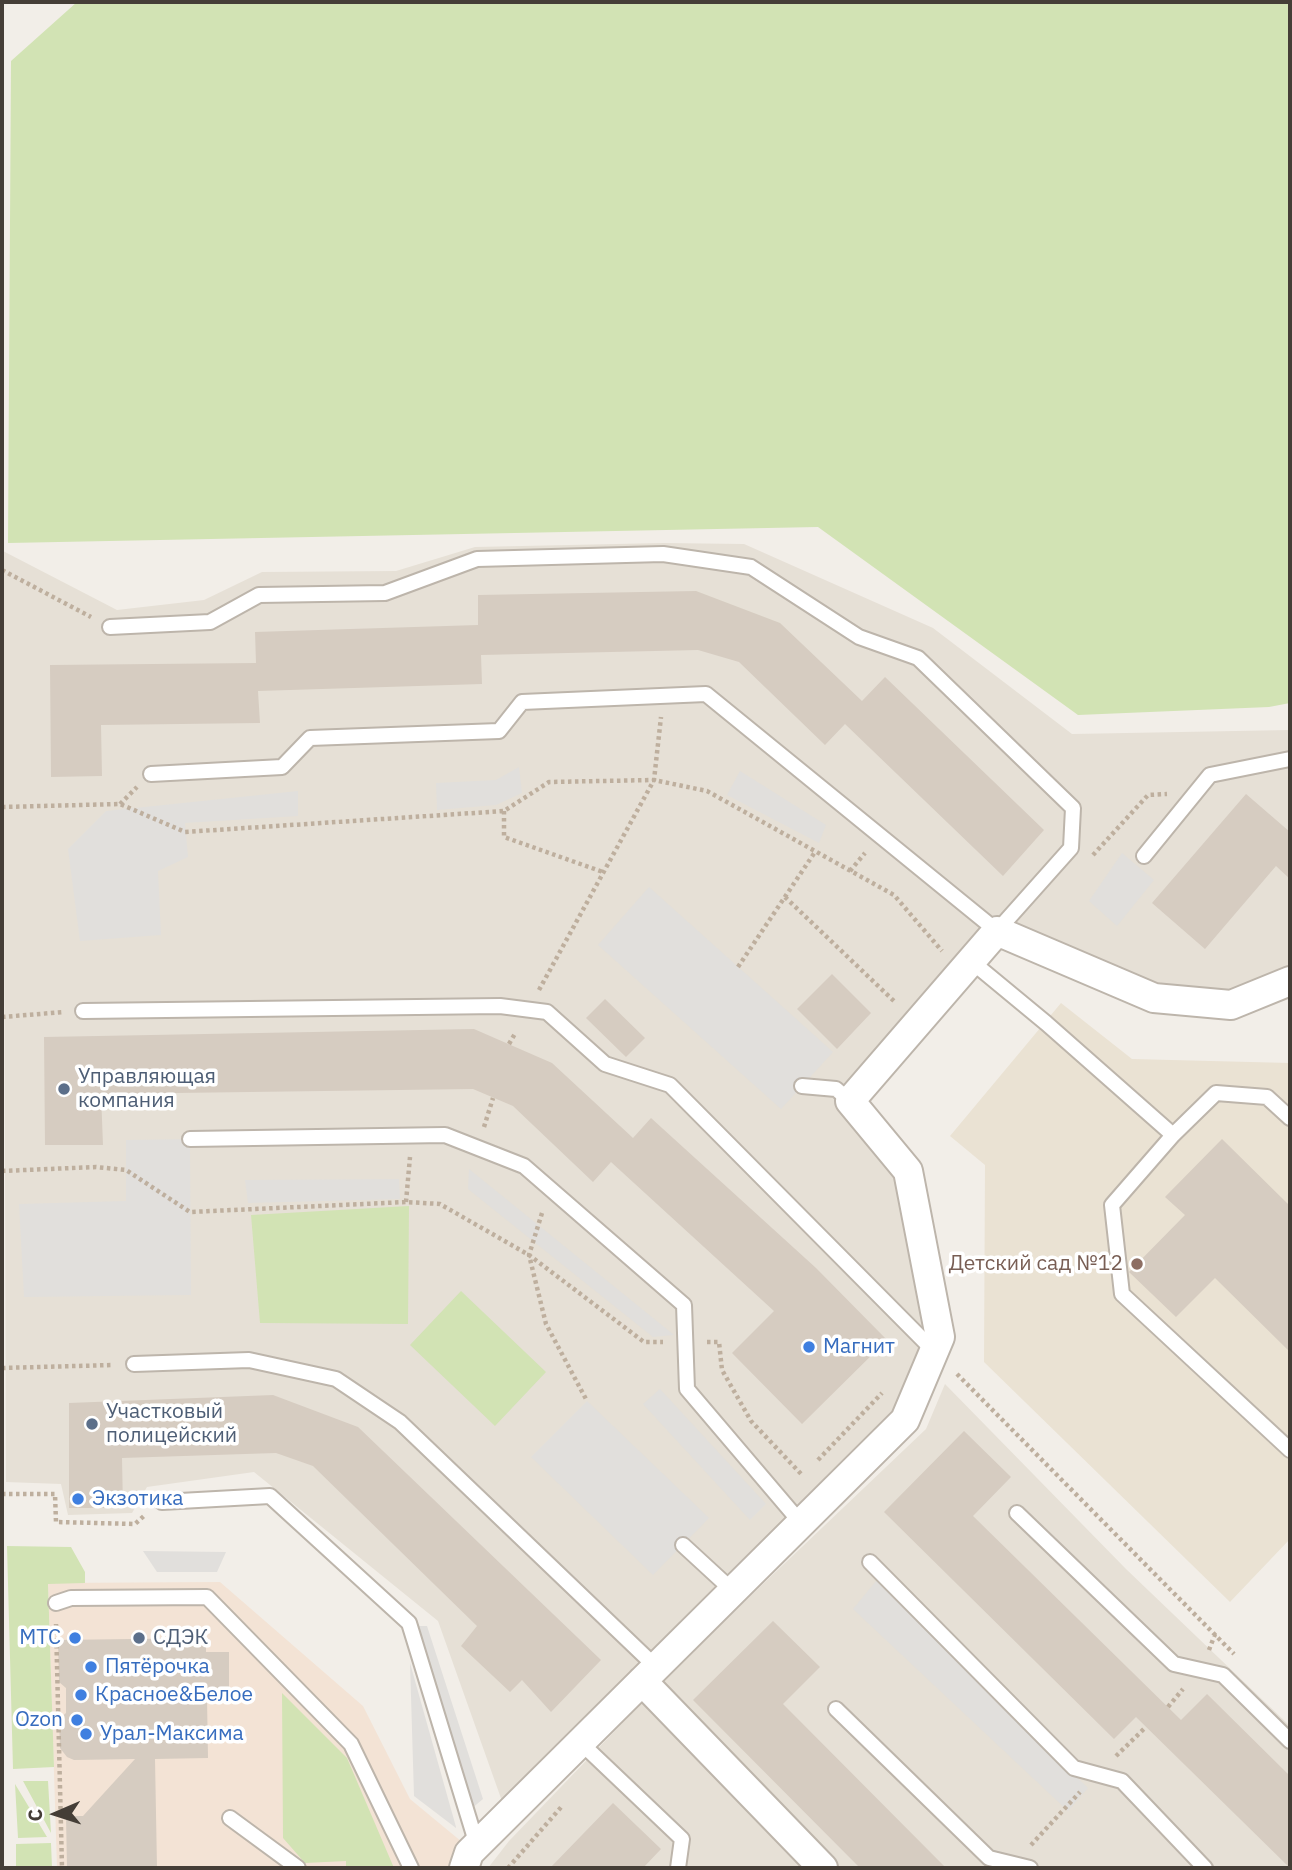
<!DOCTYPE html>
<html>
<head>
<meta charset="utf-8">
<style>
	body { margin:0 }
	#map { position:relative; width:1292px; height:1870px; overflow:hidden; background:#f2eee8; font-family:"IBM Plex Sans",sans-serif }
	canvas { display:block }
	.frame { position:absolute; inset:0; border:4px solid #453e37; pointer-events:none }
	.north { position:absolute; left:21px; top:1779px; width:70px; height:70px; -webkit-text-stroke:5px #fff; paint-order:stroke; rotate:267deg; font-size:19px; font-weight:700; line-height:28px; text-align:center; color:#453e37 }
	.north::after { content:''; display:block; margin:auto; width:24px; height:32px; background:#453e37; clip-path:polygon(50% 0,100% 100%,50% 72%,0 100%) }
</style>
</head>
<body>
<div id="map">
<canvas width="1292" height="1870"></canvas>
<div class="frame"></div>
<div class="north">С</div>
</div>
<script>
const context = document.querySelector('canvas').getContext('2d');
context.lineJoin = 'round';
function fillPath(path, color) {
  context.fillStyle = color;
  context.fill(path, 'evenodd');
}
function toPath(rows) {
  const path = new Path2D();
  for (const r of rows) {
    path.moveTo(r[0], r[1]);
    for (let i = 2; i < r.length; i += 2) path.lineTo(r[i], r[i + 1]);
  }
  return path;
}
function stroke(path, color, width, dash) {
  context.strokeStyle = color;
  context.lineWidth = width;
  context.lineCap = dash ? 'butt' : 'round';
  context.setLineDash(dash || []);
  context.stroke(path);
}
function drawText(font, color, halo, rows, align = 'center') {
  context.font = font + ' "IBM Plex Sans",sans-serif';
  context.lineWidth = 7;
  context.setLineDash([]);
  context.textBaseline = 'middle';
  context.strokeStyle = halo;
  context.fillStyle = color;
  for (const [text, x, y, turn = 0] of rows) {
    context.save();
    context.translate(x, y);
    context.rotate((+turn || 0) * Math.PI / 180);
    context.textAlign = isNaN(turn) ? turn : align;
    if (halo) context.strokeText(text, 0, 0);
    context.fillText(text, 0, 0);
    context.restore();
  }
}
fillPath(toPath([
	[663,543,744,544,933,628,1072,734,1290,730,1290,969,1229,992,1154,982,995,919,839,1100,901,1180,928,1334,894,1417,503,1804,438,1621,254,1472,147,1487,132,1513,68,1515,61,1484,6,1482,3,551,117,610,204,600,262,572,396,571,475,547],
	[945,1384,1126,1569,1290,1726,1290,1868,488,1868,509,1841,682,1661,926,1429]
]), '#e6e0d6');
fillPath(toPath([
	[220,1582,363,1706,410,1799,462,1842,452,1868,57,1868,48,1583]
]), '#f3e3d5');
fillPath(toPath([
	[1061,1003,1132,1059,1290,1063,1290,1539,1230,1602,984,1362,985,1165,950,1136]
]), '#eae2d3');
fillPath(toPath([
	[77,2,663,2,666,4,678,2,1290,2,1290,703,1269,707,1078,715,818,527,8,543,11,61],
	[409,1206,408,1324,260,1323,251,1215],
	[461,1291,546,1372,495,1426,410,1345],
	[7,1546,71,1547,85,1572,85,1583,48,1584,54,1767,13,1769],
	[282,1693,347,1758,394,1868,346,1868,346,1861,305,1863,283,1838],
	[23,1781,48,1781,51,1833],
	[15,1784,47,1837,18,1838],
	[51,1843,52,1868,16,1868,16,1844]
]), '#d2e3b4');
fillPath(toPath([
	[519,767,522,793,496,805,437,810,436,783,496,780],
	[740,771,826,825,819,843,727,795],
	[298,791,298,816,185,823,188,857,158,871,161,935,80,941,68,849,106,811],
	[1122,853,1154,880,1117,926,1089,901],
	[649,887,833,1052,781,1109,598,945],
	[190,1139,191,1295,24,1297,19,1204,126,1201,126,1140],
	[469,1169,674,1335,653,1337,468,1189],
	[399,1179,400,1199,248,1203,245,1180],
	[660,1389,766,1504,750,1520,643,1404],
	[587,1401,709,1518,653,1575,531,1457],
	[143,1551,226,1552,217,1572,157,1572],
	[877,1580,1088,1788,1068,1811,853,1609],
	[411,1626,427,1626,483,1799,471,1809],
	[410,1663,456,1827,456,1828,414,1796]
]), '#e1dfdc');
fillPath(toPath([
	[696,591,780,623,862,701,885,677,1044,830,1003,876,845,724,825,745,739,662,698,650,481,655,482,684,258,691,260,723,101,725,102,776,51,777,50,665,256,663,255,632,478,625,478,595],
	[1246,794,1290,832,1290,879,1276,866,1205,949,1152,903],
	[832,974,871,1013,837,1049,797,1009],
	[605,999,645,1038,626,1057,586,1018],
	[474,1029,552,1063,633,1138,651,1118,816,1268,887,1340,802,1424,732,1353,774,1311,611,1162,593,1182,513,1106,473,1089,101,1094,103,1145,45,1145,44,1037],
	[1222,1139,1290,1206,1290,1352,1215,1278,1176,1317,1129,1272,1185,1215,1165,1197],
	[273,1395,358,1427,601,1660,551,1712,522,1680,510,1692,461,1646,477,1626,313,1466,276,1453,122,1458,123,1508,69,1508,69,1403],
	[964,1431,1011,1477,973,1516,1181,1720,1207,1694,1290,1776,1290,1868,1136,1717,1114,1739,884,1512],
	[773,1621,820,1667,783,1704,946,1868,860,1868,693,1700],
	[206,1638,206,1652,229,1652,229,1698,207,1698,208,1758,155,1759,157,1868,67,1868,66,1816,83,1816,135,1759,74,1760,67,1757,60,1748,59,1719,66,1713,66,1688,59,1682,58,1640],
	[613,1803,661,1849,643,1868,550,1868]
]), '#d6ccc1');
const service = toPath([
	[110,627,210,622,259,595,385,593,477,559,663,554,751,567,859,637,918,658,1073,808,1071,848,997,931,706,694,522,702,499,731,310,738,282,767,151,774],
	[1144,856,1210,775,1290,759],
	[971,961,1046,1023,1173,1135],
	[83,1011,500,1006,547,1012,605,1064,670,1085,934,1351],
	[802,1086,836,1089,850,1101],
	[1290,1118,1267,1097,1216,1093,1173,1135,1112,1205,1122,1294,1290,1450],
	[190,1139,445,1135,524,1166,684,1305,687,1389,801,1523],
	[134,1364,249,1360,336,1379,400,1422,656,1667],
	[162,1502,270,1496,409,1623,477,1845],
	[1017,1513,1174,1664,1223,1675,1290,1741],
	[683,1545,733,1591],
	[870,1562,1074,1768,1122,1781,1205,1868],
	[56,1603,71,1598,207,1597,351,1744,411,1868],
	[836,1709,989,1858,1030,1868],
	[580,1742,682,1839,678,1868],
	[230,1818,298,1868]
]);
const minor = toPath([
	[642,1681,823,1868],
	[464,1868,469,1853,905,1420,940,1337,908,1171,850,1101,997,931,1154,998,1231,1005,1290,981]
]);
stroke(service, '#bdb5ab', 18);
stroke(minor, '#bdb5ab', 32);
stroke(toPath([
	[2,570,91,617],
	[120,804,137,787],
	[2,807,120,804,185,832,504,811,549,782,654,780,707,791,894,895,942,951],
	[504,811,504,837,603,872],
	[1093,855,1148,795,1167,794],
	[850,871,865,853],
	[785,897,896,1003],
	[738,967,815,852],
	[539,990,654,780,661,717],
	[2,1017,64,1012],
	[509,1044,516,1032],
	[484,1127,493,1098],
	[2,1171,96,1167,126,1170,190,1212,406,1202,440,1204,529,1255,644,1342,663,1342],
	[406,1202,410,1157],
	[542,1213,529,1255,546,1324,587,1401],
	[707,1342,719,1342,722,1370,751,1421,803,1476],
	[2,1368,113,1365],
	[957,1374,1234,1654],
	[818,1460,882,1393],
	[2,1494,55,1494,56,1522,135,1524,145,1515],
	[56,1624,62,1868],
	[1209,1650,1215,1634],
	[1168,1707,1183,1689],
	[1116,1756,1146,1727],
	[1031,1845,1080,1792],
	[508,1868,563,1805]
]), '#beaf9e', 4.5, [3.5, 3.5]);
stroke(service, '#fff', 14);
stroke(minor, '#fff', 28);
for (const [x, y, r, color] of [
	[64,1089,7,"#5c6f8a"],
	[1137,1264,7,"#8d6e63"],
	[809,1347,7,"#3f7fe0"],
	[92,1424,7,"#5c6f8a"],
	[78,1499,7,"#3f7fe0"],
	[75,1638,7,"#3f7fe0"],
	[139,1638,7,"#5c6f8a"],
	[91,1667,7,"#3f7fe0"],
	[81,1695,7,"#3f7fe0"],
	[77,1720,7,"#3f7fe0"],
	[86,1734,7,"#3f7fe0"]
]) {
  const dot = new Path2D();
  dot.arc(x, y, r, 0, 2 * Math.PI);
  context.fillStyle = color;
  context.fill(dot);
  stroke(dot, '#fff', 2.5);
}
drawText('21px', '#4e5e75', '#fff', [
	["Управляющая",78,1077],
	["компания",78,1101],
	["Участковый",106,1412],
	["полицейский",106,1436],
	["СДЭК",153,1638]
], 'left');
drawText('21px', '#785e54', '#fff', [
	["Детский сад №12",1123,1264]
], 'right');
drawText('21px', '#366cbe', '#fff', [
	["Магнит",823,1347],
	["Экзотика",92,1499],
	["МТС",61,1638,"right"],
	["Пятёрочка",105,1667],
	["Красное&Белое",95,1695],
	["Ozon",63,1720,"right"],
	["Урал-Максима",100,1734]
], 'left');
</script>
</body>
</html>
